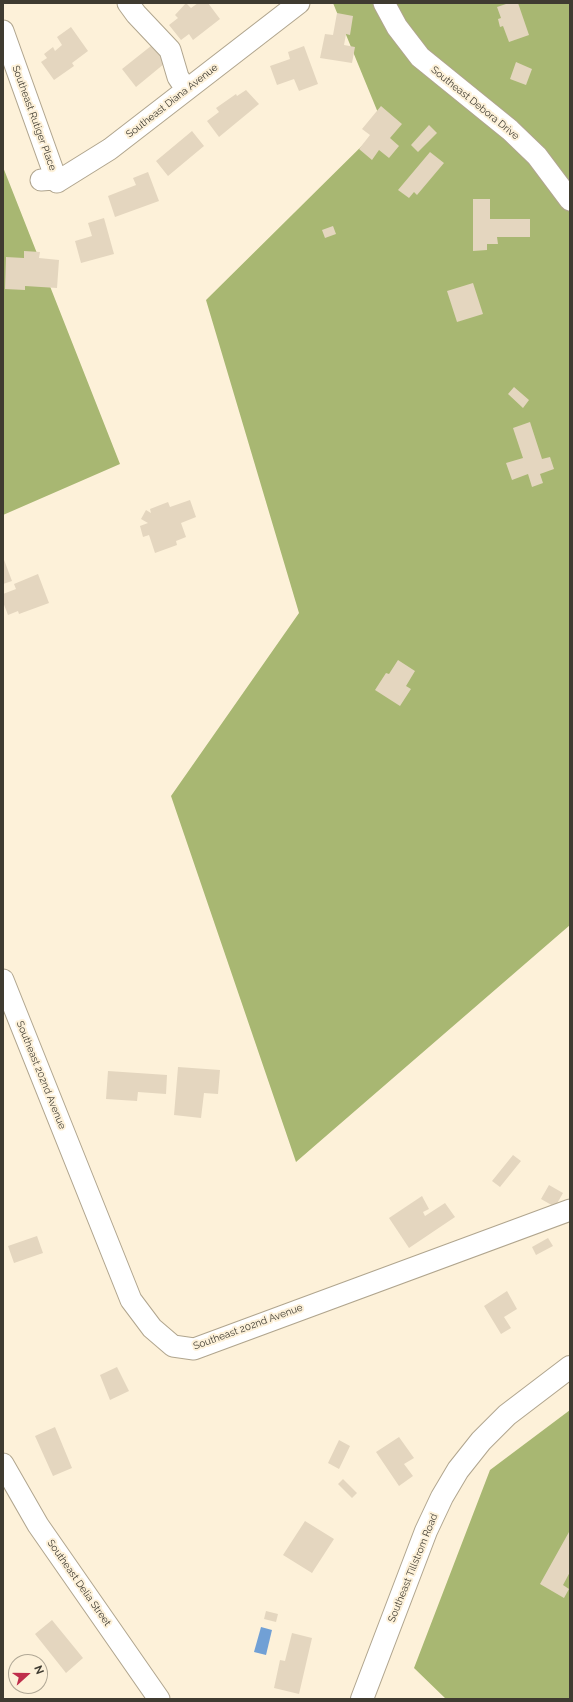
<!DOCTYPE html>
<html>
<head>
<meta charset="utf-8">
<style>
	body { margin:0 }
	#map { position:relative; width:573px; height:1702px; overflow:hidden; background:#fdf1d9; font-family:Raleway,sans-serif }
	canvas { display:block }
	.frame { position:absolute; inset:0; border:4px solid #3f3b31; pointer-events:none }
	.north { position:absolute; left:8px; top:1654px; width:40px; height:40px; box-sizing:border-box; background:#fdf1d9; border:1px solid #b1a896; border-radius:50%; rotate:69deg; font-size:11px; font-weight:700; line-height:16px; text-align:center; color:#3f3b31 }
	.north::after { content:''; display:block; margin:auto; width:14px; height:18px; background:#bf2e4b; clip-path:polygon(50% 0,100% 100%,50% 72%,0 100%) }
</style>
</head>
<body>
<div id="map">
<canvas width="573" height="1702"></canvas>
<div class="frame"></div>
<div class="north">N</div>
</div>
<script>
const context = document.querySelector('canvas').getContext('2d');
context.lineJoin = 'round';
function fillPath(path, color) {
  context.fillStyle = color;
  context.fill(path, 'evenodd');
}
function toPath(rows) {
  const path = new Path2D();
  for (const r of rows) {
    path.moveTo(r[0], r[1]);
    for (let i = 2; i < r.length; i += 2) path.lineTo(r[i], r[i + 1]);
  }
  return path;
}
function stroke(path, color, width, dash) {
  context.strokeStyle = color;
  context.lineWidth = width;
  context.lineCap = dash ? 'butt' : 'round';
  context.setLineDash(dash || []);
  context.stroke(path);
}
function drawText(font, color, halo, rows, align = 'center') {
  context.font = font + ' Raleway,sans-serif';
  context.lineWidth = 4;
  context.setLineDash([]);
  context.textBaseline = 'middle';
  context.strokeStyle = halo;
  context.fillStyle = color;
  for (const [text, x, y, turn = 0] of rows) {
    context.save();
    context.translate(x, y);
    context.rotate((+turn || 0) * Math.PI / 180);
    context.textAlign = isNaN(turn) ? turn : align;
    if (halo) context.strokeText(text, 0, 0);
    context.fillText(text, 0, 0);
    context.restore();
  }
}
fillPath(toPath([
	[333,3,570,3,570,925,296,1162,171,796,299,613,206,300,383,125],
	[3,167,120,464,3,515],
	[570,1410,570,1699,446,1699,414,1668,490,1470]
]), '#a8b772');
fillPath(toPath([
	[261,1627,272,1630,266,1655,254,1652]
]), '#71a0d5');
fillPath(toPath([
	[186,3,191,8,198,3,208,3,220,19,193,40,189,34,181,40,169,25,178,18,175,15],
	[509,3,518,3,529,35,509,42,503,26,500,27,498,19,501,18,497,7],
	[337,13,353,16,350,35,346,34,344,45,355,47,352,63,320,58,325,34,333,35],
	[71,27,88,51,72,63,74,66,54,80,41,62,47,58,44,54,53,47,55,51,62,45,57,37],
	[156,42,170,59,136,87,122,69],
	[304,46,318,84,299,91,294,79,277,85,270,66,290,59,288,52],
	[516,62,532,69,526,85,510,79],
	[246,90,259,104,219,137,207,121,219,112,216,108,236,94,237,96],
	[381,106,402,124,390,138,399,146,389,158,379,150,372,160,359,149,370,135,362,129],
	[429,125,437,133,418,152,411,145],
	[192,131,204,146,168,176,156,161],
	[430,152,444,163,417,195,414,192,409,198,398,190],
	[148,172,159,201,115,217,108,196,136,185,133,178],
	[473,199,490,199,490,219,530,219,530,237,497,237,498,244,487,244,487,250,473,251],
	[104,218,114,254,81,263,75,241,92,236,88,223],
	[333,226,336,234,325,238,322,230],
	[24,251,40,252,39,258,59,260,57,288,25,286,25,290,5,289,6,257,24,258],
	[473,283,483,314,457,322,447,291],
	[514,387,529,400,523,408,508,394],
	[530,422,542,459,550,457,554,469,540,474,543,483,532,487,528,474,512,480,506,463,523,458,513,428],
	[190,500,196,517,181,523,186,537,176,541,177,545,155,553,149,535,143,537,140,526,148,523,141,519,146,510,151,513,150,509,168,502,170,507],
	[3,557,12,581,3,584],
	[38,574,49,603,19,614,18,611,8,615,3,602,3,594,16,589,14,584],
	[398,660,415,671,406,686,411,689,400,706,375,690,386,673,389,674],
	[178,1067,220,1070,218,1094,204,1093,201,1118,174,1115],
	[108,1071,167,1075,166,1094,138,1092,137,1101,106,1099],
	[513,1155,521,1161,500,1187,492,1181],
	[549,1185,563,1193,555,1207,541,1199],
	[422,1196,429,1209,423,1212,425,1216,445,1203,455,1217,409,1248,389,1218],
	[37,1236,43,1253,14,1263,8,1246],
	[548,1238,553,1246,536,1255,532,1247],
	[507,1291,517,1309,504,1317,511,1328,501,1334,484,1306],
	[117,1367,129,1391,110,1400,100,1375],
	[55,1427,72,1468,53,1476,35,1436],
	[399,1437,414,1458,404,1464,413,1476,399,1486,376,1452],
	[339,1440,350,1446,339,1469,328,1463],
	[343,1479,357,1493,352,1498,338,1484],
	[305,1521,334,1539,312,1573,283,1555],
	[569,1532,570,1572,563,1585,569,1589,564,1598,540,1584],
	[266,1611,278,1614,276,1622,264,1619],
	[52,1620,83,1658,66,1673,35,1634],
	[292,1633,312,1638,299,1694,274,1688,280,1660,285,1661]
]), '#e4d6bf');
const minor = toPath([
	[128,3,136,14,170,50,178,77,186,89],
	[384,3,397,27,420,57,510,130,537,156,570,200],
	[3,31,57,182],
	[41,180,54,179,57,182,110,149,299,3],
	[3,980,131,1300,152,1328,173,1346,194,1349,570,1210],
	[3,1464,38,1525,159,1699]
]);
const major = toPath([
	[362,1699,426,1531,442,1497,458,1470,481,1441,507,1415,570,1367]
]);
stroke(minor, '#b0a58e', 23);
stroke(major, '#b0a58e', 24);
stroke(minor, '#fff', 21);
stroke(major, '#fff', 22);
drawText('10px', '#3f3b31', '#fdf1d9', [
	["Southeast Diana Avenue",172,101,-38],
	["Southeast Debora Drive",475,103,39],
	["Southeast Rutiger Place",34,118,70],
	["Southeast 202nd Avenue",41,1075,68],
	["Southeast 202nd Avenue",248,1327,-20],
	["Southeast Tillstrom Road",413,1568,-68],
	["Southeast Delia Street",79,1583,55]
]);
</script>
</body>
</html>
